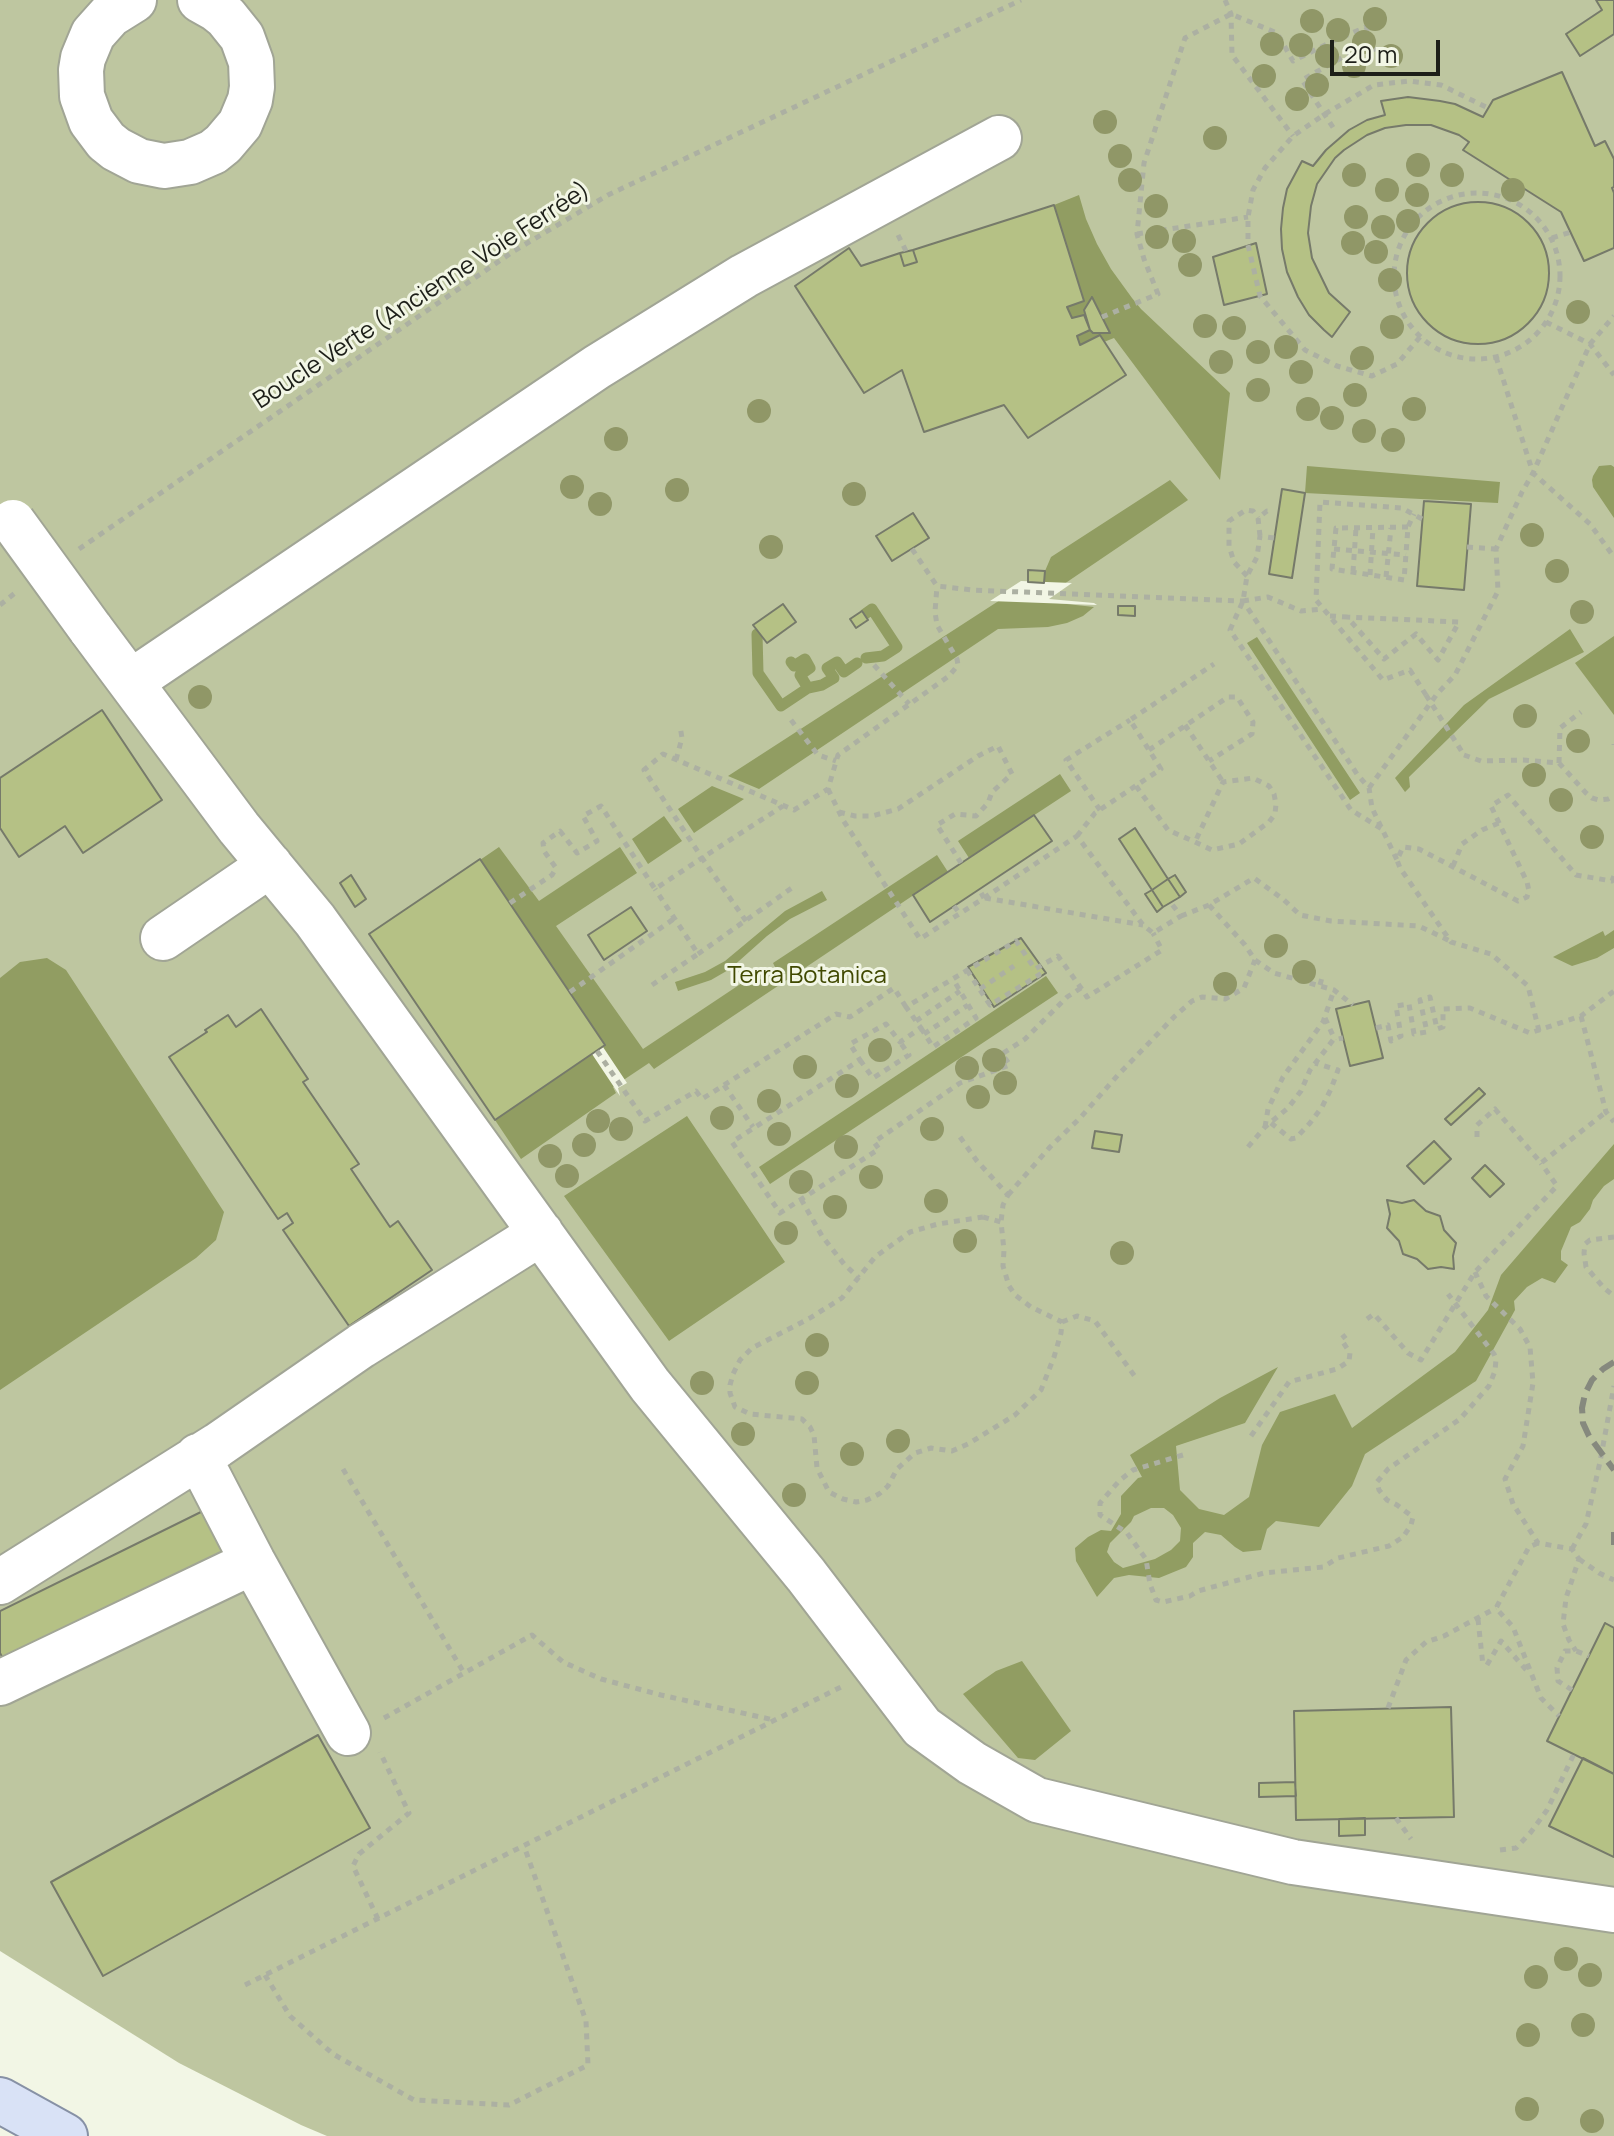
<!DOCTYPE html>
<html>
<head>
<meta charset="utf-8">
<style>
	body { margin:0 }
	#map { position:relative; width:1614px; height:2136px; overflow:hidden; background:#f2f6e5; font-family:Manrope,sans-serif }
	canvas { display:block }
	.scale { position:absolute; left:1330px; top:40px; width:110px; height:36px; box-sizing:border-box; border:4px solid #1d1f19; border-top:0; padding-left:10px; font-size:24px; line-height:28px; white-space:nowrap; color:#1d1f19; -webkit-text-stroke:6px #f2f6e5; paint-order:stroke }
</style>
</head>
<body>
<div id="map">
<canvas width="1614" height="2136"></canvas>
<div class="scale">20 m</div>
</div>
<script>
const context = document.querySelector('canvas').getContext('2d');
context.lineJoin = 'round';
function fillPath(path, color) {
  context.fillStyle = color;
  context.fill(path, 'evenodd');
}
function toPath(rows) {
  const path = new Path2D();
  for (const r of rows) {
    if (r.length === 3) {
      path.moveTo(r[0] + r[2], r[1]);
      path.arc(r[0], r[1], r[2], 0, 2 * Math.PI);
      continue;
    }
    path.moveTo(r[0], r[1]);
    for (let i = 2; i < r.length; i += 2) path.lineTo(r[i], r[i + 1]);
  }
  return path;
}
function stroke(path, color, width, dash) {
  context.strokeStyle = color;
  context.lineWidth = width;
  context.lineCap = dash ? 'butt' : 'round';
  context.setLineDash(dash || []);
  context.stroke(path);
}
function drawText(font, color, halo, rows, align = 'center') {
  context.font = font + ' Manrope,sans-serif';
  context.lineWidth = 6;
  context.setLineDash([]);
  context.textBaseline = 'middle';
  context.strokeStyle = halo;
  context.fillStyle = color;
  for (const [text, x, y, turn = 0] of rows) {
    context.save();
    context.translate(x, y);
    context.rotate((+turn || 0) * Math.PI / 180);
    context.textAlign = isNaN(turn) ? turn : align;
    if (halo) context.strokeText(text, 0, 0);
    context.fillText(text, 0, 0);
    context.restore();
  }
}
fillPath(toPath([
	[0,0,1614,0,1614,2136,327,2136,301,2125,179,2063,0,1951]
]), '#bec6a0');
fillPath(toPath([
	[1079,195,1086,219,1097,244,1111,269,1132,298,1141,309,1230,393,1220,480,1114,338,1104,342,1099,335,1080,345,1077,336,1090,330,1110,332,1092,298,1084,310,1084,315,1072,318,1067,307,1084,301,1054,205],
	[1611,465,1614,467,1614,518,1593,487,1592,480,1593,476,1599,466],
	[1307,466,1500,482,1498,503,1305,493],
	[1170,480,1188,500,1039,601,1094,607,1083,616,1067,623,1048,627,998,629,759,789,728,776,1028,582,1044,582,1045,571,1051,557],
	[1570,629,1584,652,1489,699,1409,777,1410,787,1405,792,1395,778,1464,705],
	[1614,636,1614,715,1575,663],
	[1257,637,1360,793,1350,800,1247,643],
	[1060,774,1071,791,969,858,958,841],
	[712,786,744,799,694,833,678,809],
	[664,816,682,841,648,864,632,839],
	[499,847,539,901,620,847,637,873,556,926,643,1049,748,979,752,985,776,969,773,963,937,855,948,872,654,1069,649,1063,613,1087,616,1093,521,1159,495,1120,605,1045,480,860],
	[822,891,827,900,790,919,767,936,730,969,711,980,678,991,675,982,705,972,725,961,785,911],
	[1614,930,1614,948,1597,958,1572,966,1553,957,1603,931,1605,936],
	[47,958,66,970,224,1212,216,1240,196,1258,0,1390,0,978,20,962],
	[1046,976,1058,993,770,1184,759,1167],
	[687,1116,785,1262,669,1341,564,1196],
	[1614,1144,1614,1179,1604,1186,1593,1200,1590,1209,1580,1222,1571,1227,1561,1251,1561,1260,1568,1265,1555,1283,1542,1278,1527,1287,1514,1301,1515,1310,1476,1381,1365,1454,1352,1486,1319,1527,1276,1521,1267,1529,1261,1550,1243,1552,1235,1547,1221,1535,1205,1532,1193,1543,1193,1557,1186,1567,1159,1578,1129,1575,1114,1578,1097,1597,1076,1561,1075,1548,1088,1537,1101,1530,1111,1531,1121,1514,1121,1496,1138,1478,1142,1477,1130,1455,1220,1398,1278,1367,1245,1423,1176,1446,1180,1490,1199,1509,1224,1515,1249,1497,1262,1445,1280,1412,1335,1394,1352,1428,1455,1352,1488,1310,1501,1275],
	[1151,1508,1164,1508,1173,1515,1181,1528,1180,1541,1171,1550,1155,1559,1123,1568,1114,1562,1107,1552,1110,1543,1131,1522,1134,1516],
	[1022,1661,1071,1731,1035,1760,1018,1758,963,1694,996,1671]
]), '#919d62');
fillPath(toPath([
	[1021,581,1072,583,1049,599,1094,603,1097,605,990,601],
	[603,1047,627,1083,618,1088,620,1096,592,1054]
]), '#f2f6e5');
stroke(toPath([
	[865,614,872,609,897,647,883,656,866,658],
	[759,634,757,634,758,673,781,706,808,688,800,675,810,668,805,659,794,666,791,662],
	[808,688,822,685,834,678,827,668,837,662,844,672,857,663]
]), '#919d62', 11);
const building = toPath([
	[1596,0,1614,0,1614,34,1580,56,1566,34,1602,10,1596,0],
	[1562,72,1595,146,1605,141,1614,159,1614,187,1612,188,1614,193,1614,248,1584,261,1561,212,1463,150,1469,142,1459,135,1431,125,1406,125,1385,128,1367,135,1344,150,1335,158,1317,184,1311,206,1308,233,1312,258,1329,293,1350,312,1332,337,1324,330,1309,315,1298,297,1287,272,1282,249,1281,229,1283,208,1287,189,1302,161,1313,166,1326,150,1349,130,1367,120,1385,115,1381,101,1408,97,1440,101,1455,104,1483,117,1493,100,1562,72],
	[1478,273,71],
	[1054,205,1084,301,1067,307,1072,318,1084,315,1090,330,1077,336,1080,345,1100,335,1126,375,1028,438,1004,405,924,432,902,370,864,393,795,286,849,248,861,266,900,253,904,266,917,262,913,250,1054,205],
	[1256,243,1267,294,1224,305,1213,257,1256,243],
	[913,250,917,262,904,266,900,253,913,250],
	[1092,297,1110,333,1093,333,1090,330,1084,310,1092,297],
	[1282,489,1305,493,1292,578,1269,574,1282,489],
	[1424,501,1471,504,1464,590,1417,586,1424,501],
	[913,513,929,538,892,561,876,536,913,513],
	[1028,570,1045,571,1044,583,1028,582,1028,570],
	[783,604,796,622,767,643,753,625,783,604],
	[1118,606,1135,606,1135,616,1118,615,1118,606],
	[862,611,868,620,856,628,850,619,862,611],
	[102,710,162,800,83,853,65,826,19,857,0,828,0,778,102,710],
	[1034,815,1052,841,930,922,913,895,1034,815],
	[1135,828,1168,879,1152,890,1119,839,1135,828],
	[480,859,605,1045,495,1120,369,934,480,859],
	[351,875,366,899,355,907,340,883,351,875],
	[1175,875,1186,892,1180,897,1168,879,1175,875],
	[1168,879,1180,897,1163,907,1152,890,1168,879],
	[1152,890,1163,907,1157,912,1145,894,1152,890],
	[631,907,647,931,604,960,588,935,631,907],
	[1021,938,1046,973,994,1007,968,967,1021,938],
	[1369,1001,1383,1058,1350,1066,1336,1009,1369,1001],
	[261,1009,308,1079,303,1082,359,1164,351,1169,390,1227,398,1221,432,1270,349,1326,283,1230,293,1223,287,1213,278,1219,169,1057,207,1032,205,1030,228,1015,236,1027,261,1009],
	[1479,1088,1485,1094,1451,1125,1445,1119,1479,1088],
	[1095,1131,1122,1135,1119,1152,1092,1148,1095,1131],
	[1434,1141,1451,1159,1424,1184,1407,1166,1434,1141],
	[1485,1165,1504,1184,1490,1197,1472,1178,1485,1165],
	[1387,1200,1402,1203,1414,1200,1426,1211,1440,1216,1444,1230,1456,1243,1453,1256,1454,1269,1441,1267,1428,1269,1417,1259,1403,1254,1399,1241,1387,1228,1390,1214,1387,1200],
	[211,1507,234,1554,7,1666,0,1653,0,1611,211,1507],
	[1605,1623,1614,1628,1614,1774,1547,1741,1605,1623],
	[1451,1707,1454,1817,1296,1820,1294,1711,1451,1707],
	[318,1735,370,1828,103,1976,51,1882,318,1735],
	[1583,1758,1614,1774,1614,1857,1549,1826,1583,1758],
	[1295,1782,1296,1796,1259,1797,1259,1783,1295,1782],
	[1365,1818,1365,1835,1339,1836,1339,1819,1365,1818]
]);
fillPath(building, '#b5c185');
stroke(building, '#767a6a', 2);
const minor = toPath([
	[134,0,110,15,93,34,83,58,81,70,82,96,91,121,106,141,116,149,139,161,164,166,190,162,213,152,223,144,240,124,250,100,252,87,251,62,242,37,226,17,216,9,200,0],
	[90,628,239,828,315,920,650,1385,806,1575,922,1727,972,1763,1037,1800,1293,1862,1614,1910],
	[132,681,597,367,744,276,999,138],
	[163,938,270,865],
	[198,1456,253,1562,348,1733],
	[0,1582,218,1445,361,1346,541,1233],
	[0,1683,253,1562]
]);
const major = toPath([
	[0,2100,65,2136]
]);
stroke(minor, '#a1a595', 48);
stroke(major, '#8791a5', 48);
stroke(toPath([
	[1225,0,1231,14,1232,55,1293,136],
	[1477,276,83],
	[1137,234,1248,217],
	[898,235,906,251],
	[1552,238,1571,232],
	[1102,317,1158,294,1144,259,1137,234,1144,163,1185,38,1231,14,1277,33,1293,61,1333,41,1366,27,1375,49,1343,57,1302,80,1336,132],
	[1546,322,1590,344,1614,375],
	[1420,337,1397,364,1372,376,1337,366,1305,350,1260,296,1248,245,1248,217,1253,190,1265,168,1293,136,1325,114,1374,85,1409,81,1441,85,1488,108],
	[1496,357,1533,473,1590,524,1614,557],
	[1422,519,1402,508,1320,502,1316,600,1383,680,1410,670,1426,695],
	[1408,527,1336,528,1332,569,1404,580,1408,527,1414,514],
	[1260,536,1258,518,1267,511,1272,511],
	[1274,538,1260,536,1257,557,1247,576,1243,601,1230,630,1351,810,1382,829],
	[1467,547,1496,549],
	[79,549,514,251,608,195,1021,0],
	[912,549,937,586,972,590,1243,601,1357,774,1369,788,1372,808,1397,860],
	[1334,549,1406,555],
	[1353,572,1356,528],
	[1370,575,1373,528],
	[1247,576,1234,562,1229,546,1229,521,1246,510,1253,511,1258,518],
	[1386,577,1391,528],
	[1243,601,1268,597,1301,611,1322,609],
	[0,605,15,593],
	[1330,616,1347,617,1384,659,1416,634,1438,660,1459,622,1347,617],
	[874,665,909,704],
	[791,720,818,755,836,761],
	[1185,725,1223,782],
	[1614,744,1614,745],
	[1149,750,1228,697,1237,697,1253,722,1252,734,1209,761],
	[1464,755,1481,761,1523,760,1559,763,1586,793,1592,798,1599,800,1608,799,1614,796],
	[676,760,682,738,680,726],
	[1559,763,1560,728,1581,712],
	[1136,786,1168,830,1195,842,1212,850,1239,844,1269,822,1275,814,1276,804,1274,794,1269,786,1253,778,1223,782,1195,842],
	[1369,788,1437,694,1455,675,1498,591,1496,549,1522,492,1533,473,1590,344,1614,316],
	[828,789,843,820,920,939,984,898,979,889],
	[1100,810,1066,760,1130,720],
	[839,812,855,816,872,816,898,809,978,756,998,746,1012,774,992,792,988,803,976,816,955,814,937,825,961,863],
	[1077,836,1095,813,1161,769,1130,720,1214,664],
	[1453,866,1462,844,1482,830,1499,823],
	[984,898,1077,836,1143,925,1153,933,1181,916,1171,903],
	[985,898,1143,925],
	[510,903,552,875,556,868,544,851,543,843,560,831,577,853,597,841,583,816,601,806,655,889,702,858,644,770,663,754,794,810,828,789,838,755,949,676,958,665,957,659,937,625,935,612,937,586],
	[1209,905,1245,945,1255,960,1274,973,1334,990,1353,1005],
	[954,906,960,914],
	[1181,916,1209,905,1254,878,1284,900,1300,915,1331,921,1419,926,1450,941],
	[746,921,702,858,783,806],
	[698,954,796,885],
	[967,970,990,1005,1039,975,1035,969],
	[652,985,698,954,655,889],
	[1320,985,1323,974],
	[1081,988,1067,997,1025,1039,1002,1054,1010,1065,960,1083,874,1142,879,1149,780,1213,732,1142,860,1060,850,1044,886,1024,900,1042,921,1028,906,1007,1016,941,1035,969,1058,956,1081,988,1087,997,1162,950,1153,933],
	[980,989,1014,966],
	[570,992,675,918],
	[1581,1016,1606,1112,1614,1122],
	[1325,1018,1335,1040],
	[916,1021,960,991],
	[921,1028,933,1047,976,1018,953,979],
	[1376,1028,1388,1025,1391,1041,1401,1036,1396,1006,1409,1004,1414,1034,1427,1032,1420,1000,1430,997,1437,1029,1443,1027,1443,1009,1470,1008,1530,1033,1581,1016,1614,991],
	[1539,1031,1528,986,1491,954,1451,942,1400,868,1397,860,1403,847,1419,849,1518,901,1527,897,1529,891,1527,882,1491,806,1508,795,1576,875,1612,881,1614,876],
	[924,1034,968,1005],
	[597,1051,645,1121,696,1091,702,1099,836,1014,850,1017,894,988,906,1007],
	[860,1060,873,1078,909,1055,900,1042],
	[724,1085,753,1127],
	[1271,1123,1291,1139,1296,1138,1310,1123,1322,1107,1331,1089,1338,1070,1315,1063],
	[1265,1127,1268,1109,1283,1077,1323,1022,1334,990],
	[960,1137,977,1161,1008,1195,1003,1205,1001,1222],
	[1477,1137,1477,1125,1495,1109,1541,1163,1606,1112],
	[1248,1147,1265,1127,1288,1108,1301,1091,1310,1070,1333,1040,1343,1038],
	[1008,1195,1050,1147,1081,1117,1118,1075,1175,1016,1192,1001,1202,997,1225,999,1244,988,1255,960],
	[801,1199,822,1236,844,1264,859,1278],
	[983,1217,1001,1222,1004,1250,1003,1266,1009,1286,1015,1295,1031,1307,1062,1322,1061,1333,1054,1357,1041,1390,1015,1415,968,1444,952,1451,931,1448,915,1453,897,1469,888,1486,879,1494,867,1500,856,1502,843,1499,829,1492,817,1468,814,1435,810,1427,802,1419,750,1414,735,1407,730,1393,730,1385,733,1374,740,1360,752,1348,810,1318,842,1298,875,1257,910,1232,938,1224,983,1217],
	[1614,1237,1590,1240,1585,1244,1584,1253,1586,1267,1604,1288,1614,1296],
	[1475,1272,1486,1296,1520,1329,1530,1347,1533,1383,1523,1446,1505,1479,1513,1504,1538,1543,1572,1549,1579,1559,1566,1598,1563,1624,1569,1640,1576,1651],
	[1367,1319,1374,1314,1408,1353,1421,1360,1475,1272,1557,1186,1541,1163],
	[1062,1322,1077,1316,1095,1321,1136,1378],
	[1251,1436,1289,1382,1337,1369,1349,1361,1350,1353,1341,1339,1346,1335],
	[1183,1455,1133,1470,1119,1481,1100,1503,1100,1515,1127,1533,1146,1559,1150,1584,1156,1600,1163,1602,1190,1596,1198,1591,1264,1573,1323,1567,1338,1558,1389,1546,1403,1537,1411,1525,1413,1517,1397,1505,1387,1500,1379,1490,1377,1482,1388,1469,1460,1419,1489,1386,1495,1371,1496,1359,1494,1354,1448,1294],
	[343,1469,464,1673],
	[1538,1543,1529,1547,1496,1608,1513,1627,1541,1698,1559,1716],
	[1572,1549,1586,1524,1600,1462,1614,1386],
	[1579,1559,1599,1573,1614,1580],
	[1478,1619,1483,1666],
	[1487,1665,1501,1641,1528,1672],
	[1572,1690,1558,1681,1557,1668,1565,1651,1576,1651,1589,1656],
	[1388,1708,1406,1660,1426,1642,1444,1636,1496,1608],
	[384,1718,532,1635,563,1662,601,1679,661,1695,774,1720],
	[1396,1818,1411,1839],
	[1500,1850,1516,1848,1531,1832,1547,1810,1574,1754],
	[378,1919,353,1866,359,1854,409,1813,380,1752],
	[265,1975,290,2016,333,2054,414,2100,509,2105,588,2065,586,2021,524,1846],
	[245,1985,841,1687]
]), '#acb0a2', 5, [6, 6]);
stroke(minor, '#fff', 44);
stroke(major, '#d9e2f6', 44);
stroke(toPath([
	[1614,1362,1603,1369,1592,1380,1585,1394,1582,1408,1583,1423,1589,1436,1614,1470],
	[1614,1532,1614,1545]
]), '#86897e', 6, [16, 8]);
const minorBridge = toPath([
	[13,522,90,628]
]);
stroke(minorBridge, '#a1a595', 48, []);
stroke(toPath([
	[1426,695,1464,755]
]), '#acb0a2', 5, [6, 6]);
stroke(minorBridge, '#fff', 44);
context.fillStyle = '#909767';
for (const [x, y] of [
	[1375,19],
	[1312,21],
	[1338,30],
	[1364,42],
	[1272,44],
	[1301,45],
	[1327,56],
	[1391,56],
	[1354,66],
	[1264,76],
	[1317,85],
	[1297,99],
	[1105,122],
	[1215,138],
	[1120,156],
	[1418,165],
	[1354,175],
	[1452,175],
	[1130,180],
	[1387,190],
	[1513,190],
	[1417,195],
	[1156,206],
	[1356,217],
	[1408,221],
	[1383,227],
	[1157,237],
	[1184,241],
	[1353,243],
	[1376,252],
	[1190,265],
	[1390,280],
	[1578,312],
	[1205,326],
	[1392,327],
	[1234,328],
	[1286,347],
	[1258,352],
	[1362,358],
	[1221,362],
	[1301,372],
	[1258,390],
	[1355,395],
	[1308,409],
	[1414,409],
	[759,411],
	[1332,418],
	[1364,431],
	[616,439],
	[1393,440],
	[572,487],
	[677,490],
	[854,494],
	[600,504],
	[1532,535],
	[771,547],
	[1557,571],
	[1582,612],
	[200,697],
	[1525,716],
	[1578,741],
	[1534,775],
	[1561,800],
	[1592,837],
	[1276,946],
	[1304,972],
	[1225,984],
	[880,1050],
	[994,1060],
	[805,1067],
	[967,1068],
	[1005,1083],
	[847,1086],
	[978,1097],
	[769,1101],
	[722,1118],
	[598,1121],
	[621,1129],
	[932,1129],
	[779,1134],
	[584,1145],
	[846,1147],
	[550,1156],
	[567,1176],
	[871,1177],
	[801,1182],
	[936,1201],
	[835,1207],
	[786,1233],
	[965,1241],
	[1122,1253],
	[817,1345],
	[702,1383],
	[807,1383],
	[743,1434],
	[898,1441],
	[852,1454],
	[794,1495],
	[1566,1959],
	[1590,1975],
	[1536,1977],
	[1583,2025],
	[1528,2035],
	[1527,2109],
	[1592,2121]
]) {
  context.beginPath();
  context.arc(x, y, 12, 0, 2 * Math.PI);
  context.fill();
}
drawText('24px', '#1d1f19', '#f2f6e5', [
	["Boucle Verte (Ancienne Voie Ferrée)",422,296,-33]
]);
drawText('24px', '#404900', '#f2f6e5', [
	["Terra Botanica",807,976]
]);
</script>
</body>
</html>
